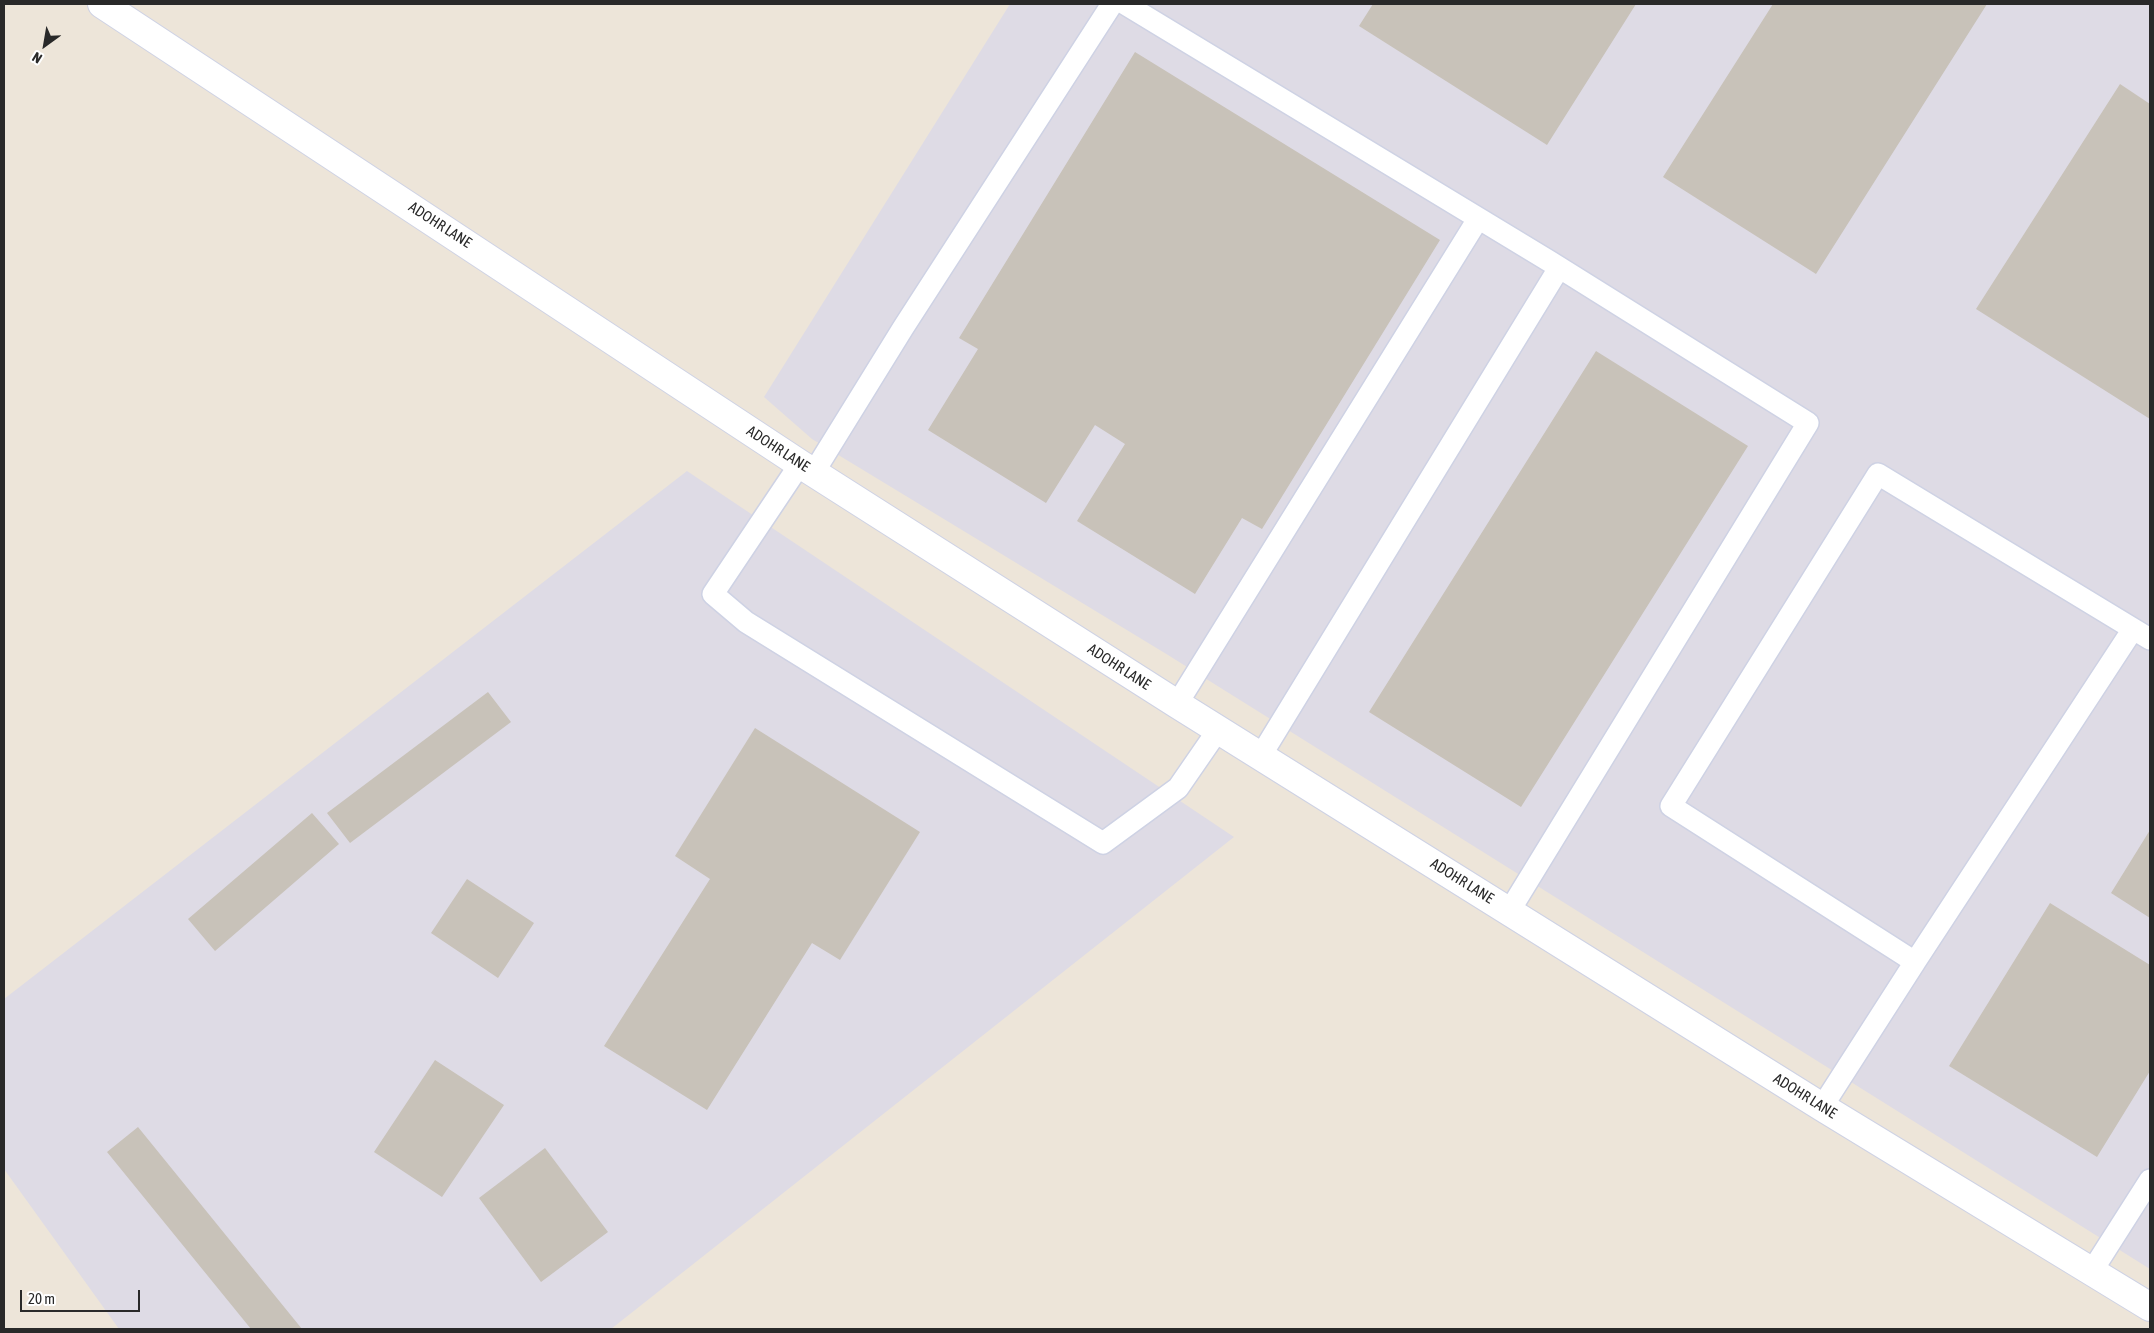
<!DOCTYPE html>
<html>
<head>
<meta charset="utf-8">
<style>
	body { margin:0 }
	#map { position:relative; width:2154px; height:1333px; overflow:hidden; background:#ede5d9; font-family:"Asap Condensed",sans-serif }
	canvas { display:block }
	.frame { position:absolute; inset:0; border:5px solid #292929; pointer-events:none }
	.north { position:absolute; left:20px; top:20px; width:50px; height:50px; -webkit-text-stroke:4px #fff; paint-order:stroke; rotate:212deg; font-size:14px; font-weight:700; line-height:20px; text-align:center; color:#292929 }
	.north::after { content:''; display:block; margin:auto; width:18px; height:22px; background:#292929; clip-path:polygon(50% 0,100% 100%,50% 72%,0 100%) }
	.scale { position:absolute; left:20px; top:1290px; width:120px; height:22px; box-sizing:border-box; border:2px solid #292929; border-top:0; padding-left:6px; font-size:15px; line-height:18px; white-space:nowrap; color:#292929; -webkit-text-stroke:4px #fff; paint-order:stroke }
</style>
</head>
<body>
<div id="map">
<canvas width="2154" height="1333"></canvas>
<div class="frame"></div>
<div class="north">N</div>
<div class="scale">20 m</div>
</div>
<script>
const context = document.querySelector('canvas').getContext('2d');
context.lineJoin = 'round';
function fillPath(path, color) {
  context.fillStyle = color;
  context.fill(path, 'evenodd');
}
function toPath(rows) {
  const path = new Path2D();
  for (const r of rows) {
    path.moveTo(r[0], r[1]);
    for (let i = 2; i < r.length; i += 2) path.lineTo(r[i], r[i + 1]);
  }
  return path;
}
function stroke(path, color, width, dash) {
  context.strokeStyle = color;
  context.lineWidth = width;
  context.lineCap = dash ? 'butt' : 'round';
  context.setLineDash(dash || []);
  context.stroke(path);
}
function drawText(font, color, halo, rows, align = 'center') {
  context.font = font + ' "Asap Condensed",sans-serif';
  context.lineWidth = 5;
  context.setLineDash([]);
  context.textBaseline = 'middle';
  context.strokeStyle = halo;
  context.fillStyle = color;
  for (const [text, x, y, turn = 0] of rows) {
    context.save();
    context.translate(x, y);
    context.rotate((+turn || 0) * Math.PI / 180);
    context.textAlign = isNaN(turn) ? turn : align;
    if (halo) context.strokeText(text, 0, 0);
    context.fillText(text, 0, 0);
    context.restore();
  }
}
fillPath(toPath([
	[1010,4,2150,4,2150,1269,1168,655,812,439,764,397],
	[687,471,1234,837,611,1329,119,1329,4,1169,4,999]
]), '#dedbe5');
fillPath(toPath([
	[1373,4,1636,4,1547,145,1359,26],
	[1773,4,1987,4,1816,274,1663,177],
	[1135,52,1440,240,1262,529,1242,518,1195,594,1077,521,1125,444,1095,425,1046,503,928,430,978,349,959,338],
	[2120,84,2150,104,2150,419,1976,309],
	[1596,351,1748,446,1521,807,1369,712],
	[488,692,511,722,350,843,327,813],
	[755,728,920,832,840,960,812,943,707,1110,604,1046,710,879,675,856],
	[312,813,339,844,215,951,188,919],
	[2150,830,2150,918,2111,893],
	[467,879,534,923,498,978,431,933],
	[2050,903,2150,965,2150,1071,2097,1157,1949,1066],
	[435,1060,504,1105,442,1197,374,1152],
	[138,1127,302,1329,251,1329,107,1152],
	[545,1148,608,1232,541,1282,479,1198]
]), '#c8c2b9');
const lane = toPath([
	[1125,4,1549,261,1808,423,1510,910],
	[800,464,713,594,746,622,1103,843,1178,788,1218,730],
	[814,472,903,328,1112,4],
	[1177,704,1478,219],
	[1260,757,1559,268],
	[1915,962,2133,629],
	[1822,1107,1915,962,1671,806,1878,474,2150,639],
	[2092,1271,2150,1180]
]);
const secondary = toPath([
	[102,4,800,464,1177,704,1822,1107,2150,1307]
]);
stroke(lane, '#ced2e4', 24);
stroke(secondary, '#ced2e4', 30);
stroke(lane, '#fff', 21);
stroke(secondary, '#fff', 28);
drawText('15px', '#292929', '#fff', [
	["ADOHR LANE",440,225,33],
	["ADOHR LANE",778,449,33],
	["ADOHR LANE",1119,667,33],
	["ADOHR LANE",1462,881,32],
	["ADOHR LANE",1805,1096,32]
]);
</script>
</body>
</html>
